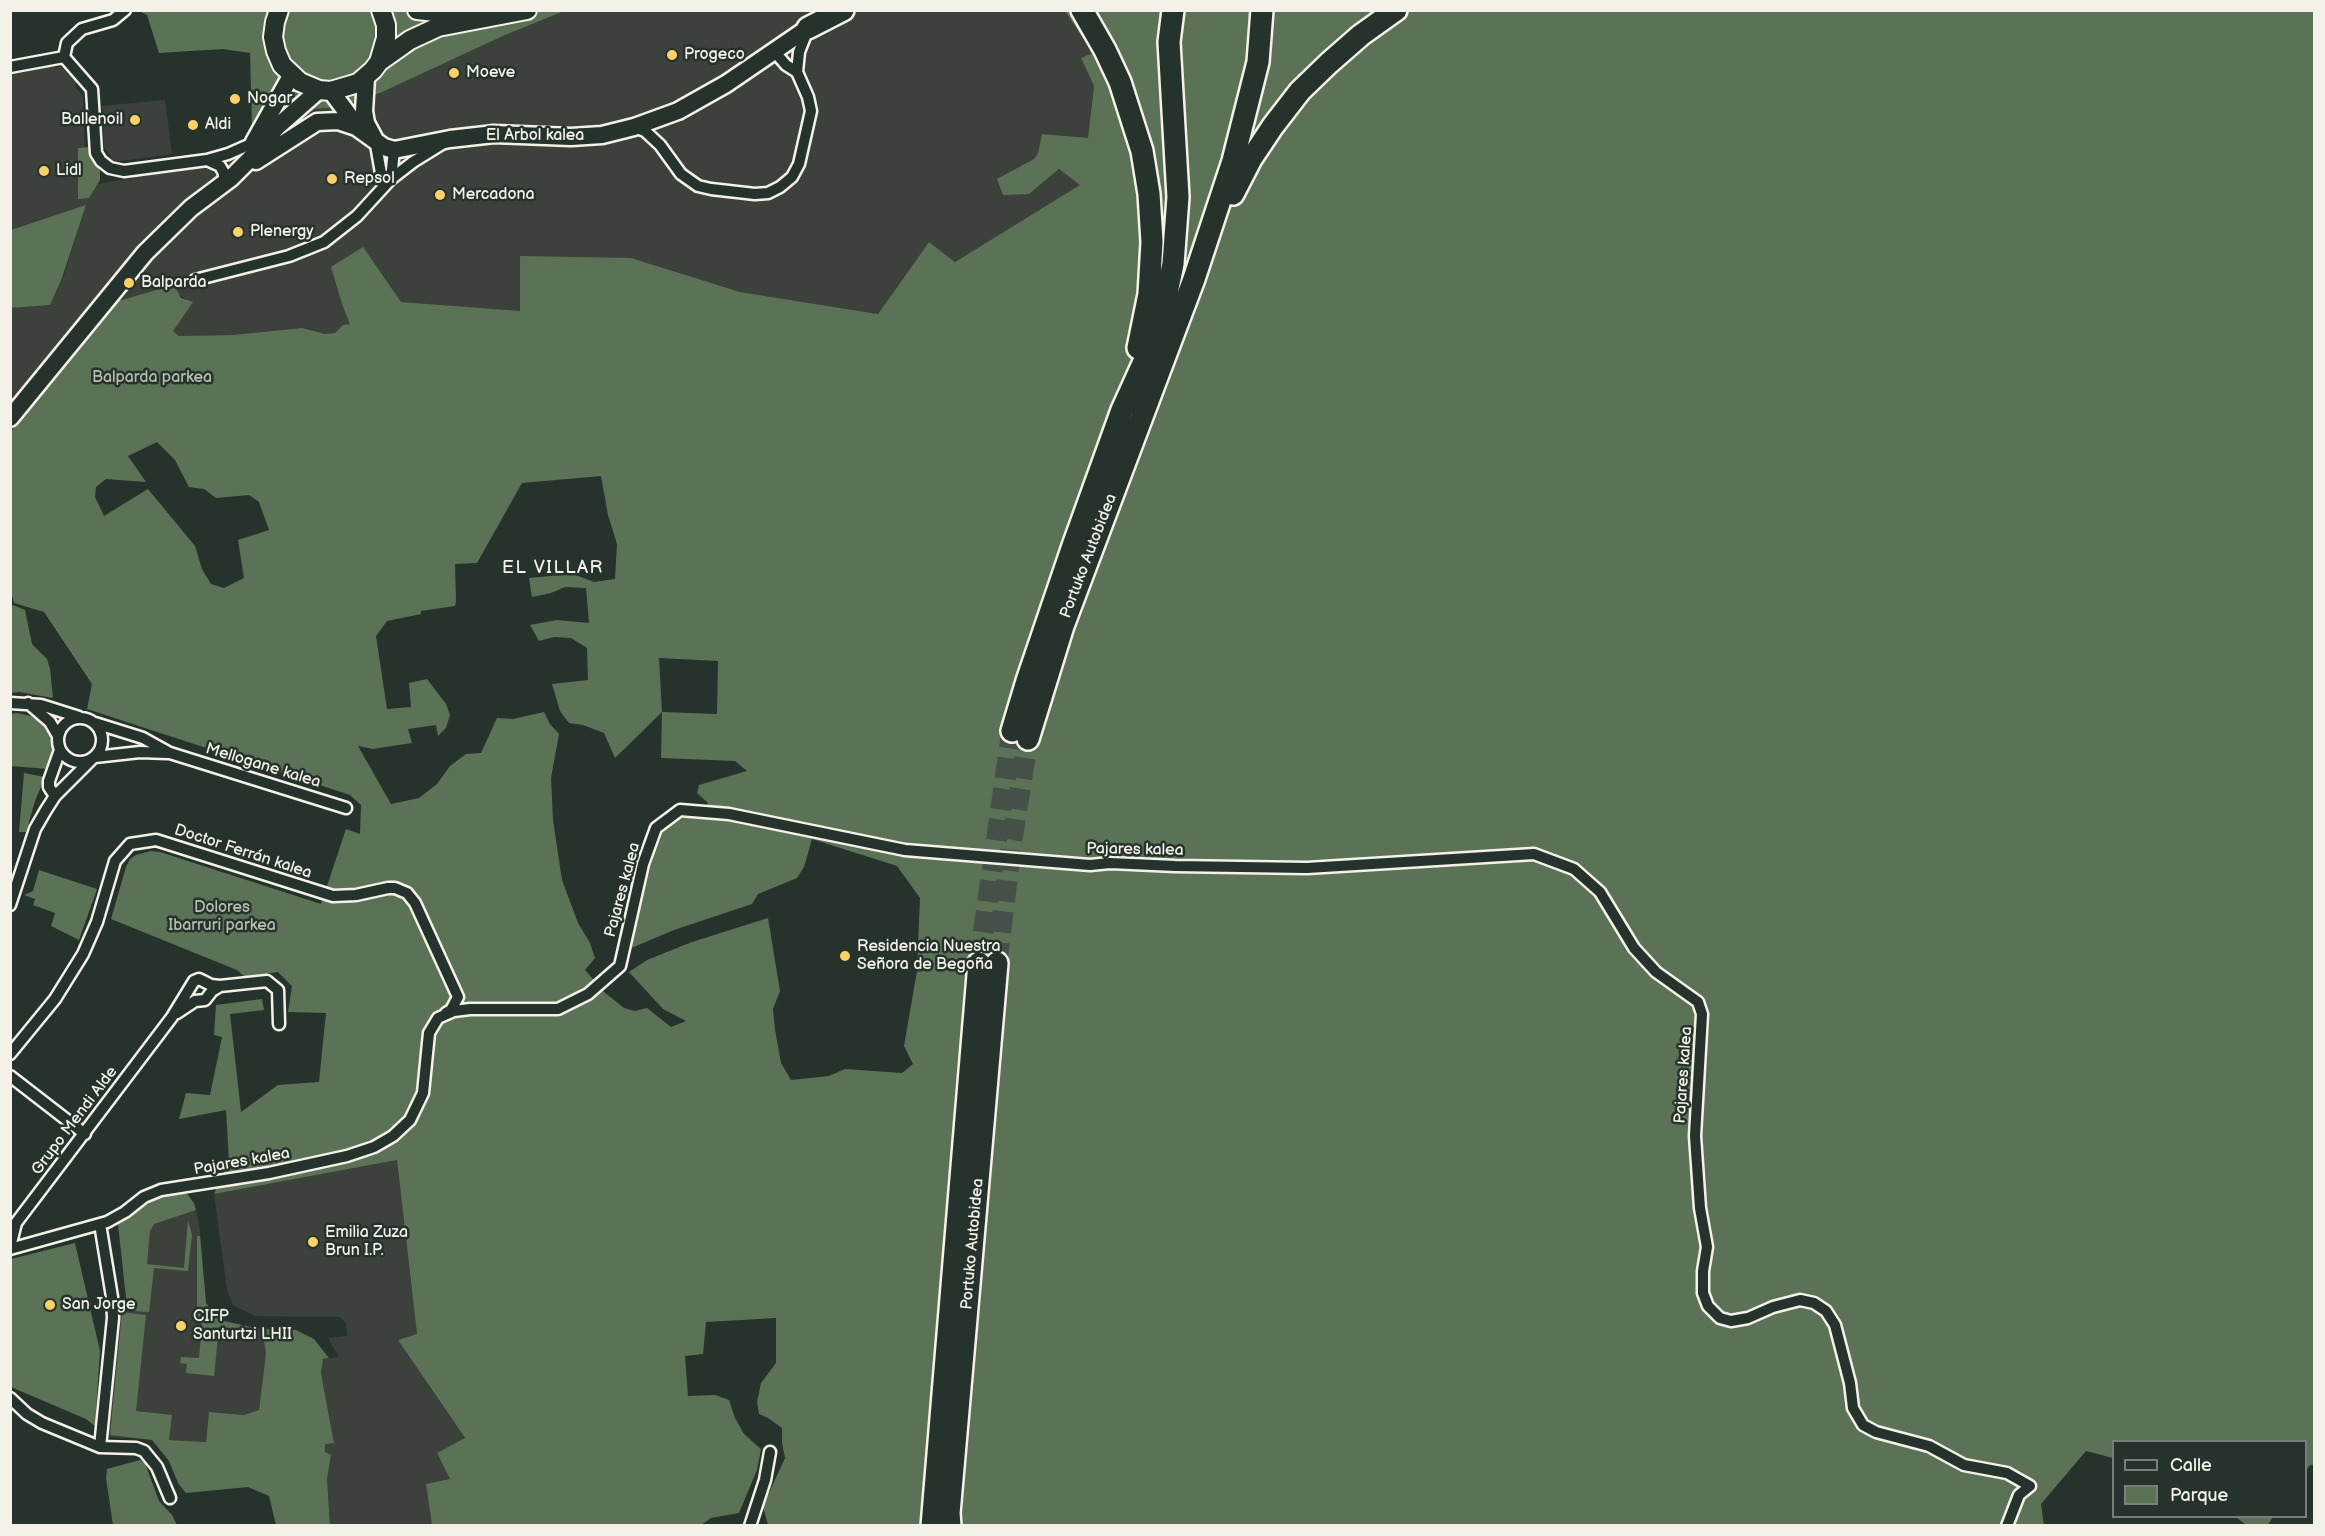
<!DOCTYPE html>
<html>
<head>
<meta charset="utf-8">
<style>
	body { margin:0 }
	#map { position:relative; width:2325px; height:1536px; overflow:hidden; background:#26332d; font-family:"Balsamiq Sans",sans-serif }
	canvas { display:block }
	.frame { position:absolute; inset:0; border:12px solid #f4f1e8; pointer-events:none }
	.legend { position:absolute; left:2112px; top:1440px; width:195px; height:78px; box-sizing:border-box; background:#26332d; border:2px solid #787f78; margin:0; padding:8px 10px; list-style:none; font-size:18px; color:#f4f1e8 }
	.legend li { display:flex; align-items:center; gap:12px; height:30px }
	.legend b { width:30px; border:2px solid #787f78 }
</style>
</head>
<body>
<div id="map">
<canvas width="2325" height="1536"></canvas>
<div class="frame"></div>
<ul class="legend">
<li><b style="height:8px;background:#26332d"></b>Calle</li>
<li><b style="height:16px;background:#5c7256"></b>Parque</li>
</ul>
</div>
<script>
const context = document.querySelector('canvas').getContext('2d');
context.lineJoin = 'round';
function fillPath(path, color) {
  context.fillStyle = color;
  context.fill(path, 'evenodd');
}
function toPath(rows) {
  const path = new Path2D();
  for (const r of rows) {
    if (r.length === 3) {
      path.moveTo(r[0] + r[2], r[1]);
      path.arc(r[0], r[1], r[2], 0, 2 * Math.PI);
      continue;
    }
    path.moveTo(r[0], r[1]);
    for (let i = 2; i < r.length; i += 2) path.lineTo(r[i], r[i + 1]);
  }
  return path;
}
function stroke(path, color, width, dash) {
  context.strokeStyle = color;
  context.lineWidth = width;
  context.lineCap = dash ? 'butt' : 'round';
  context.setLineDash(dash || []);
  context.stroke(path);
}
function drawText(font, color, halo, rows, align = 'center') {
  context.font = font + ' "Balsamiq Sans",sans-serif';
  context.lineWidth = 5;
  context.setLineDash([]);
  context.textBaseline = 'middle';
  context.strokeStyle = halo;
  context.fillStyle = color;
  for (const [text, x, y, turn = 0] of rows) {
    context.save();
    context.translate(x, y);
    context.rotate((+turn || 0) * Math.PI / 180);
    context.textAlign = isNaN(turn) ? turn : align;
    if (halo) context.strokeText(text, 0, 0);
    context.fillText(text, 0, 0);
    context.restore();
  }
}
fillPath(toPath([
	[564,11,822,11,831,25,859,11,1065,11,1094,54,1081,58,1094,86,1088,139,1042,134,1038,153,1034,159,1023,166,1029,194,1059,169,1081,185,955,262,929,242,878,314,740,292,631,258,520,312,400,302,362,247,343,307,351,325,343,325,335,333,325,334,302,328,232,335,179,336,173,331,187,300,178,294,115,302,11,433,11,308,50,305,62,281,86,206,11,230,11,66,14,68,61,67,76,82,75,87,83,96,86,186,190,168,208,168,216,175,226,166,268,103,286,103,306,109,337,108,380,93,503,36],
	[165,100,172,154,120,161,113,160,104,147,102,106],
	[397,1160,417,1334,398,1340,465,1439,451,1480,426,1484,432,1525,330,1525,327,1479,331,1456,325,1452,325,1443,334,1442,321,1373,323,1359,339,1357,328,1338,347,1336,346,1323,340,1317,255,1316,233,1305,227,1290,214,1194],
	[196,1210,200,1231,206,1303,211,1311,224,1321,262,1329,266,1353,259,1410,244,1415,209,1412,206,1442,108,1437,120,1310,146,1311,141,1223]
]), '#3c423b');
fillPath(toPath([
	[139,11,564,11,503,36,380,93,336,108,306,109,286,103,268,103,252,125,250,53,223,49,159,53,147,15],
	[1065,11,2314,11,2314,1464,2309,1466,2306,1471,2306,1442,2114,1442,2113,1458,2086,1451,2041,1504,2044,1526,768,1525,763,1506,785,1458,782,1443,782,1428,768,1418,759,1414,757,1402,761,1383,776,1363,776,1318,706,1322,703,1354,685,1356,688,1396,715,1395,729,1400,735,1418,744,1434,761,1449,757,1470,739,1513,711,1518,700,1526,432,1525,426,1484,450,1479,437,1453,465,1438,398,1340,417,1334,397,1160,214,1194,229,1161,226,1110,179,1119,186,1093,210,1095,222,1037,214,1035,216,1005,262,999,264,1010,230,1014,241,1112,278,1085,319,1082,326,1013,288,1012,292,986,278,972,245,977,237,970,111,919,126,867,130,859,136,855,151,851,160,852,321,904,346,829,360,834,361,805,350,795,87,709,92,684,44,612,14,603,11,591,10,433,115,302,174,285,181,298,193,302,173,331,179,336,232,335,302,328,325,334,335,333,343,325,350,324,343,307,331,267,363,247,401,302,520,311,520,256,631,258,740,292,878,314,929,242,955,262,1080,185,1059,169,1029,194,1003,195,997,179,1034,159,1038,153,1042,134,1088,138,1094,86,1081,58,1093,53],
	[157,442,175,460,189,487,204,489,216,498,249,495,259,502,269,530,238,540,244,578,224,588,211,584,202,569,195,546,148,489,104,516,95,497,96,487,106,479,146,482,128,456],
	[601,476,608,515,617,544,615,579,594,582,573,574,529,578,532,597,551,593,565,587,586,588,589,623,557,620,530,625,539,641,554,637,571,638,587,648,588,680,552,684,560,711,569,723,583,725,604,733,615,758,662,712,661,758,735,761,747,771,699,785,697,793,708,803,699,817,682,818,671,822,663,829,658,837,629,949,674,930,752,904,758,894,797,878,804,867,812,839,897,866,920,898,917,971,904,1046,913,1064,902,1073,845,1069,829,1076,791,1080,781,1063,775,1029,773,1009,780,991,768,918,692,942,647,960,629,972,663,1009,686,1021,671,1027,647,1008,635,1011,624,1008,604,992,585,970,595,958,590,943,578,923,562,880,553,820,551,778,559,734,550,724,544,712,513,719,497,718,481,753,466,754,450,766,437,784,419,798,391,804,358,746,373,749,412,743,408,729,436,725,438,736,446,728,450,715,446,704,427,679,409,683,411,707,387,709,376,636,387,621,421,614,421,611,455,606,456,601,455,564,477,563,522,483],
	[659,658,718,661,717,714,662,712],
	[89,147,91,158,100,171,100,180,89,198,78,199,78,148],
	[86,205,61,281,50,305,11,308,11,230],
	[13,605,25,610,32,644,47,659,50,669,53,698,19,692,11,693,10,610],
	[17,713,31,716,42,724,49,734,53,746,52,758,48,769,11,766,10,714],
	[24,773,45,777,35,801,26,832,19,832],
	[39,870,97,889,79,940,51,926,55,913,33,905,35,899,24,895,33,891],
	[169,1194,187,1194,194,1203,196,1210,154,1224,150,1231,147,1264,184,1268,188,1220,192,1235,188,1271,154,1268,149,1312,132,1311,131,1302,126,1298,118,1224,155,1199],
	[197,1236,200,1236,206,1303,211,1311,224,1321,254,1328,254,1331,219,1327,214,1376,186,1373,187,1364,180,1363,181,1357,199,1358,202,1325,197,1316],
	[75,1243,100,1351,95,1426,86,1419,11,1387,11,1259],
	[122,1312,146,1315,136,1411,172,1415,169,1440,206,1442,209,1412,244,1415,259,1410,266,1353,262,1329,296,1330,314,1339,329,1358,323,1359,321,1373,334,1443,325,1444,325,1452,331,1455,327,1479,330,1525,276,1525,269,1496,248,1487,186,1493,178,1483,169,1461,152,1440,110,1435],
	[140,1460,145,1463,159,1501,172,1515,177,1525,113,1525,106,1478,107,1469],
	[2236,1517,2273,1517,2267,1526,2246,1525]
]), '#5c7256');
stroke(toPath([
	[979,963,1012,731],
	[997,963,1011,846,1028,739]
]), '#455049', 21, [21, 10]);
const street = toPath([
	[64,57,92,89,96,153,101,161,110,168,124,171,207,160,228,154,253,143],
	[64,57,67,43,82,29,113,20,125,10],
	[10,67,64,57],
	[797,72,799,52,808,29],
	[634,127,645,131,660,145,681,174,698,186,711,189,755,194,768,193,780,187,792,177,799,164,811,111,808,97,797,72,786,65,774,51],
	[375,139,382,179],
	[207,160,220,166,224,173,224,179],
	[381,173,384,176,391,179,413,162,442,144],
	[195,280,289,256,324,242,357,216,391,179,394,150],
	[10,703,41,705,79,717],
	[28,703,50,722,58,736],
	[80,740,22],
	[95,723,143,738,170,753,346,808],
	[95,757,140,752,167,753],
	[55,796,49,787,49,781,60,750],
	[10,905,35,829,46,810,55,796,92,759],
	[177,1013,195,1001,205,1000,212,991,220,986],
	[10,1054,55,999,83,954,97,922,115,861,130,844,156,840,333,896,356,895,388,888,395,888,407,893,415,903,458,997,451,1010,446,1013],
	[10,1076,85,1134],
	[10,1247,16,1223,172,1017,194,981,199,979,211,985,220,986,267,981,278,990,279,1024],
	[10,1249,107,1222,125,1212,144,1197,161,1190,269,1173,347,1156,374,1147,393,1136,410,1120,423,1093,429,1033,438,1018,454,1011,470,1009,558,1009,588,994,620,966,643,864,656,828,680,810,729,814,905,850,1090,865,1110,863,1175,866,1307,868,1534,854,1574,869,1600,892,1634,948,1656,972,1698,1002,1702,1014,1695,1136,1700,1208,1707,1247,1703,1271,1703,1293,1708,1306,1720,1318,1731,1321,1748,1318,1773,1307,1800,1300,1814,1303,1826,1311,1835,1325,1850,1383,1853,1408,1863,1425,1876,1432,1929,1446,1964,1465,2007,1473,2030,1486,2019,1495,2007,1526],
	[10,1398,27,1414,42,1423,100,1447,136,1448,144,1451,157,1467,170,1498],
	[100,1447,113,1318,112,1297,100,1224],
	[750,1526,765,1480,770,1452]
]);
const secondary = toPath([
	[366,78,364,111,366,123,374,138],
	[331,91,359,129,384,147,394,150,450,139,494,134,571,137,602,135,634,127,678,111,726,84,808,28],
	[254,142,291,76],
	[256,161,317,122,338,121,359,128],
	[10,418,145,253,191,208,231,178,249,160,277,127,319,90]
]);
const primary = toPath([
	[279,10,275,22,273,37,276,51,282,65,300,82,319,90,331,91,358,83,373,70,379,62,386,38,386,25,381,10],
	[417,10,446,13,470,11],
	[379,62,410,40,438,27,527,10]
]);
const highway = toPath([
	[1082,10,1105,50,1120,82,1142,151,1149,194,1152,242,1149,294,1138,348],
	[808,28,843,10],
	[1233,194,1251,159,1273,126,1300,91,1329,63,1361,35,1396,10],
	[1012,731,1027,681,1073,546,1122,410,1156,335,1164,307,1173,264,1178,197,1169,42,1173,10],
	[1028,739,1063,626,1194,279,1233,161,1258,62,1262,10],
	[932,1526,979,963],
	[950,1526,949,1513,997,963]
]);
stroke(street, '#f4f1e8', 15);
stroke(secondary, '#f4f1e8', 21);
stroke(primary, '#f4f1e8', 22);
stroke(highway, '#f4f1e8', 26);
stroke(street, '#26332d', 10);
stroke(secondary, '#26332d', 16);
stroke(primary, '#26332d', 18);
stroke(highway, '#26332d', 21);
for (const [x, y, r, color] of [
	[672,55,6,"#ffd166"],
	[454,73,6,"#ffd166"],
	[235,99,6,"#ffd166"],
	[135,120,6,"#ffd166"],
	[193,125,6,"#ffd166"],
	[44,171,6,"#ffd166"],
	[332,179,6,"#ffd166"],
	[440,195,6,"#ffd166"],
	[238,232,6,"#ffd166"],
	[129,283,6,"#ffd166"],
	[845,956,6,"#ffd166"],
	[313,1242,6,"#ffd166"],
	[50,1305,6,"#ffd166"],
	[181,1326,6,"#ffd166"]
]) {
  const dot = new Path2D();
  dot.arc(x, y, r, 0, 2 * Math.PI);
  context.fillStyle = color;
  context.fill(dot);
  stroke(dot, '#26332d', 2);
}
drawText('16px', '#f4f1e8', '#26332d', [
	["Progeco",684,55],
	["Moeve",466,73],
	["Nogar",247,99],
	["Ballenoil",123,120,"right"],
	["Aldi",205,125],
	["Lidl",56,171],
	["Repsol",344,179],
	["Mercadona",452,195],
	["Plenergy",250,232],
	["Balparda",141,283],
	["Residencia Nuestra",857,947],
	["Señora de Begoña",857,965],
	["Emilia Zuza",325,1233],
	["Brun I.P.",325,1251],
	["San Jorge",62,1305],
	["CIFP",193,1317],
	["Santurtzi LHII",193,1335]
], 'left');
drawText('16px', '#f4f1e8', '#26332d', [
	["El Arbol kalea",535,136],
	["Portuko Autobidea",1089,556,-69],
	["Mellogane kalea",263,766,17],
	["Pajares kalea",1135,850,1],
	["Doctor Ferrán kalea",243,852,18],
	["Pajares kalea",623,890,-75],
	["Pajares kalea",1684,1075,-86],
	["Grupo Mendi Alde",75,1121,-53],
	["Pajares kalea",242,1162,-10],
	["Portuko Autobidea",973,1244,-85]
]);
drawText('16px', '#b7beae', '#26332d', [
	["Balparda parkea",152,378],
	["Dolores",222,908],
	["Ibarruri parkea",222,926]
]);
context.letterSpacing = '1.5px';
drawText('18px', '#f4f1e8', '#26332d', [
	["EL VILLAR",553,568]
]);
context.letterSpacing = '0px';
</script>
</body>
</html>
